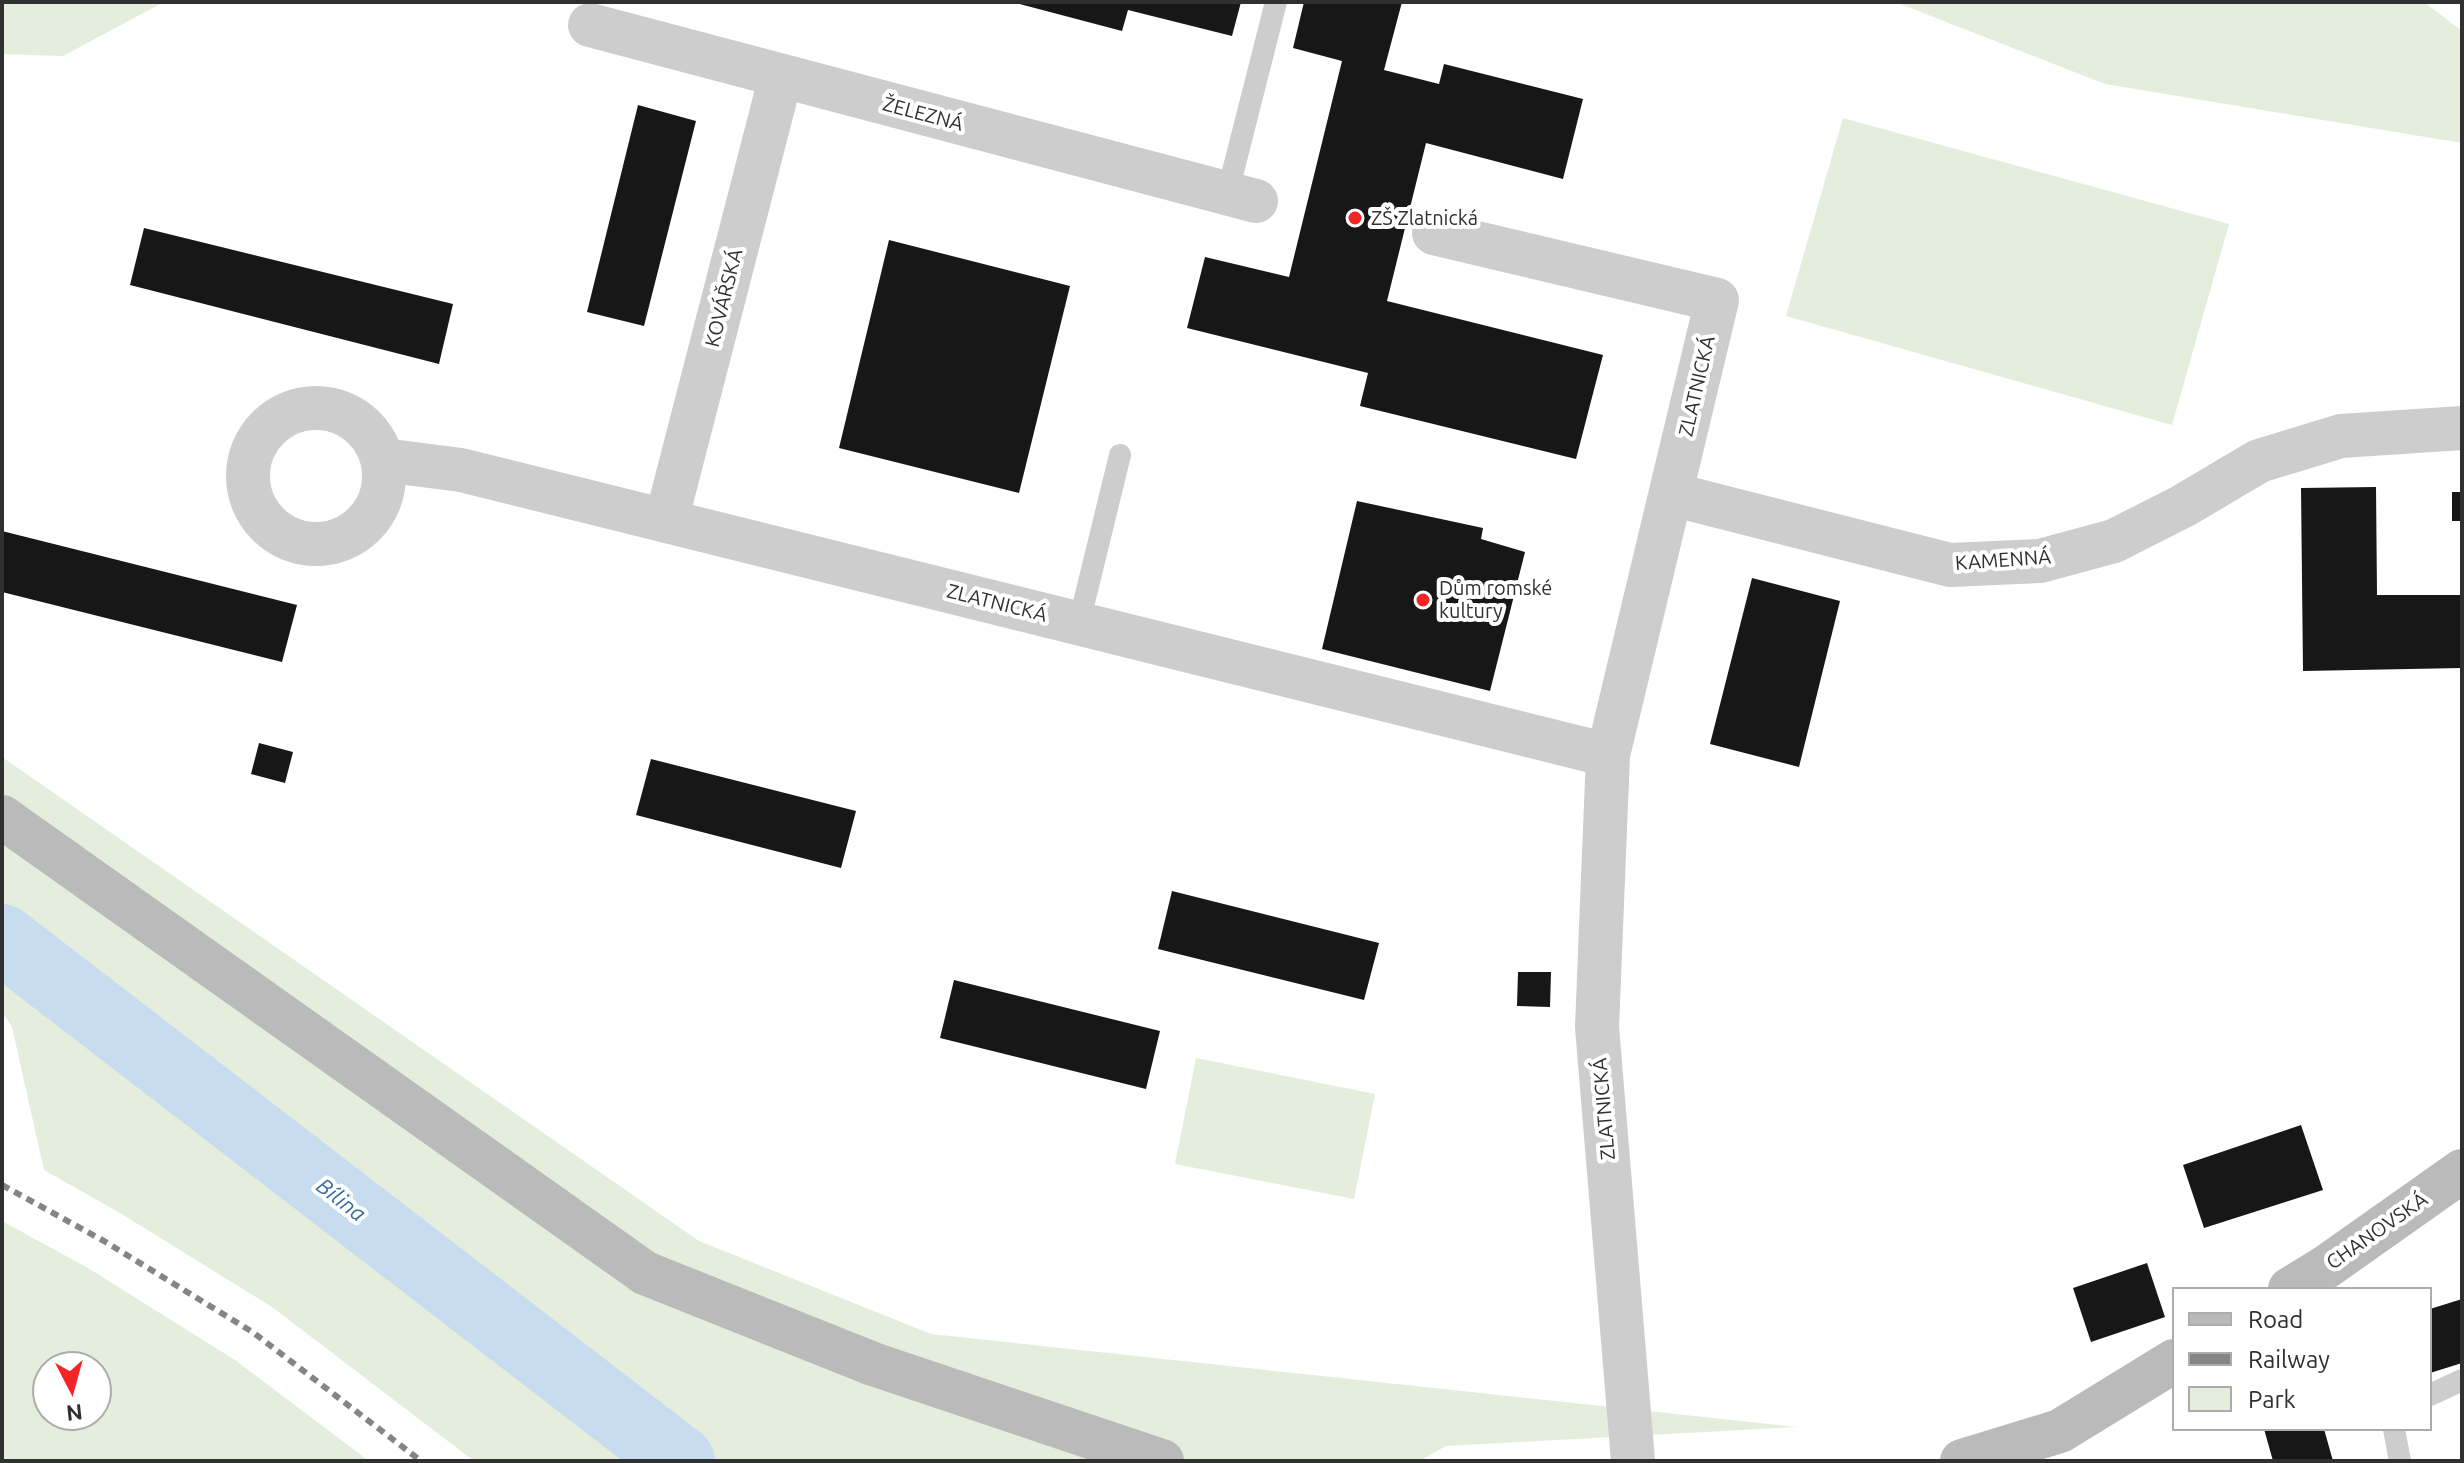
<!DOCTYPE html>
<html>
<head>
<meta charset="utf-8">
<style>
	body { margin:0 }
	#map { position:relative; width:2464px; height:1463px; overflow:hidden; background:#fff; font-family:Ubuntu,sans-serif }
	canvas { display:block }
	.frame { position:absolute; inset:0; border:4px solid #303030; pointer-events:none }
	.legend { position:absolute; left:2172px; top:1287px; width:260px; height:144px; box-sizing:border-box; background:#fff; border:2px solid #acacac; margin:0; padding:10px 14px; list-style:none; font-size:24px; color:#303030 }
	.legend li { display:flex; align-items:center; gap:16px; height:40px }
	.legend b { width:40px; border:2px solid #acacac }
	.north { position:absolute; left:32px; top:1351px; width:80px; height:80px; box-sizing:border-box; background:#fff; border:2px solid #acacac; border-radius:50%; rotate:174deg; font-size:22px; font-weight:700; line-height:32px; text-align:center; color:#303030 }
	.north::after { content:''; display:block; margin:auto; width:28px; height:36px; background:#f52426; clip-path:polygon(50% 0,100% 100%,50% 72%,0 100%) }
</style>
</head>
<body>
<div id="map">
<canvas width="2464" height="1463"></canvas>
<div class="frame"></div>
<ul class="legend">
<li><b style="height:10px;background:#bababa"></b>Road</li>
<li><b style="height:10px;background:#858585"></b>Railway</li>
<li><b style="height:22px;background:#e5eedd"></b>Park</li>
</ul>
<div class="north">N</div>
</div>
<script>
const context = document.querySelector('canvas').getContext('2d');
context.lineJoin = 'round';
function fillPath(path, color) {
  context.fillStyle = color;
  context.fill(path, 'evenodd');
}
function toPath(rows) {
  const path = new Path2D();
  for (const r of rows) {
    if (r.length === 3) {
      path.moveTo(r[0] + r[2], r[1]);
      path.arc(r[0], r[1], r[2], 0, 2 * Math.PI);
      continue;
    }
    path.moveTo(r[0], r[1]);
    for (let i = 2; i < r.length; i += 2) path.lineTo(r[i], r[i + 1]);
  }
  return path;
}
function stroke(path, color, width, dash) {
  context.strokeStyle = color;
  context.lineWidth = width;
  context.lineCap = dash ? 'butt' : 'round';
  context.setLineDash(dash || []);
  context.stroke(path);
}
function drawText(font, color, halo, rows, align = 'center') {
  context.font = font + ' Ubuntu,sans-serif';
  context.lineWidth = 8;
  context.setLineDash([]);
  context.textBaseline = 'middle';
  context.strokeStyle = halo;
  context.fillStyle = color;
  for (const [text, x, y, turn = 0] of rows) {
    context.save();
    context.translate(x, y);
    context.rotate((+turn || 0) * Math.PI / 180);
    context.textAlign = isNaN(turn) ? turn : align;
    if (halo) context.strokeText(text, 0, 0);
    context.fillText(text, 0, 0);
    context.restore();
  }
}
fillPath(toPath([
	[2,2,164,2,63,56,2,54],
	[1895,2,2424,2,2462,31,2462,143,2105,84],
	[1843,118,2229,224,2172,425,1786,316],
	[2,757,699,1241,931,1334,1797,1427,1446,1446,1419,1461,474,1461,272,1307,120,1213,44,1170,12,1027,2,1012],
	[1196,1058,1375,1094,1354,1199,1175,1164],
	[2,1221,88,1268,235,1360,369,1461,2,1461],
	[96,1367,96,1415,48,1415,48,1367]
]), '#e5eedd');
stroke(toPath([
	[2,939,680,1461]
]), '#c7ddef', 70);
fillPath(toPath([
	[1012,2,1241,2,1232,36,1128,10,1122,31],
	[1304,2,1402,2,1384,70,1439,84,1444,64,1583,99,1563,179,1426,143,1387,301,1603,355,1576,459,1360,406,1368,373,1187,328,1205,257,1289,277,1342,61,1293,48],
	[638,105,696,121,644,326,587,312],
	[144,228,453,304,439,364,130,285],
	[889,240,1070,286,1019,493,839,448],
	[2376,487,2377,595,2462,595,2462,668,2303,671,2301,488],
	[2452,492,2462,492,2462,521,2452,521],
	[1357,501,1483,528,1481,539,1525,552,1490,691,1322,649],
	[2,531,297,605,282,662,2,592],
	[1752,578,1840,601,1799,767,1710,744],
	[259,743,293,752,285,783,251,774],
	[651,759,856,811,841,868,636,815],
	[1172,891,1379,943,1364,1000,1158,949],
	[1518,972,1551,972,1550,1007,1517,1006],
	[954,980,1160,1031,1146,1089,940,1038],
	[2301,1125,2323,1190,2204,1228,2183,1165],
	[2147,1263,2165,1317,2091,1342,2073,1288],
	[2462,1299,2462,1363,2430,1373,2430,1309],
	[2264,1429,2324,1429,2333,1461,2273,1461]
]), '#171717');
stroke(toPath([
	[1227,195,1276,2],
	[1079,623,1120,455],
	[2430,1395,2462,1380],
	[2394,1429,2400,1461]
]), '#cdcdcd', 22);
stroke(toPath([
	[590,25,1256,201],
	[1434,233,1717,300,1608,755],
	[316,476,68],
	[383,460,461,470,1608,755,1597,1027,1633,1461],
	[1671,494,1950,565,2040,561,2114,541,2183,506,2259,461,2341,436,2462,428],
	[666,521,781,76]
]), '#cdcdcd', 44);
stroke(toPath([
	[2,817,645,1273,873,1364,1162,1461],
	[2290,1289,2326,1267,2462,1171],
	[1962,1461,2060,1431,2174,1361]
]), '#bababa', 44);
stroke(toPath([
	[2,1185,104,1241,254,1333,421,1461]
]), '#858585', 6, [8, 6]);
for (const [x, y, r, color] of [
	[1355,218,8,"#f52426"],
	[1423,600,8,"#f52426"]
]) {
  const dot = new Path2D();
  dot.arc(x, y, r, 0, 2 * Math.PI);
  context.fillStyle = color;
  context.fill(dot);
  stroke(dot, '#fff', 3);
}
drawText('20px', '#303030', '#fff', [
	["ŽELEZNÁ",923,114,15],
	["KOVÁŘSKÁ",724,298,-76],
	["ZLATNICKÁ",1697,386,-77],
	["KAMENNÁ",2003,560,-4],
	["ZLATNICKÁ",997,603,14],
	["ZLATNICKÁ",1604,1109,-95],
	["CHANOVSKÁ",2377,1231,-35]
]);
drawText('20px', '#303030', '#fff', [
	["ZŠ Zlatnická",1371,218],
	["Dům romské",1439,588],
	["kultury",1439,611]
], 'left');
drawText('italic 22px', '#366c9a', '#fff', [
	["Bílina",341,1200,38]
]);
</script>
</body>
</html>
